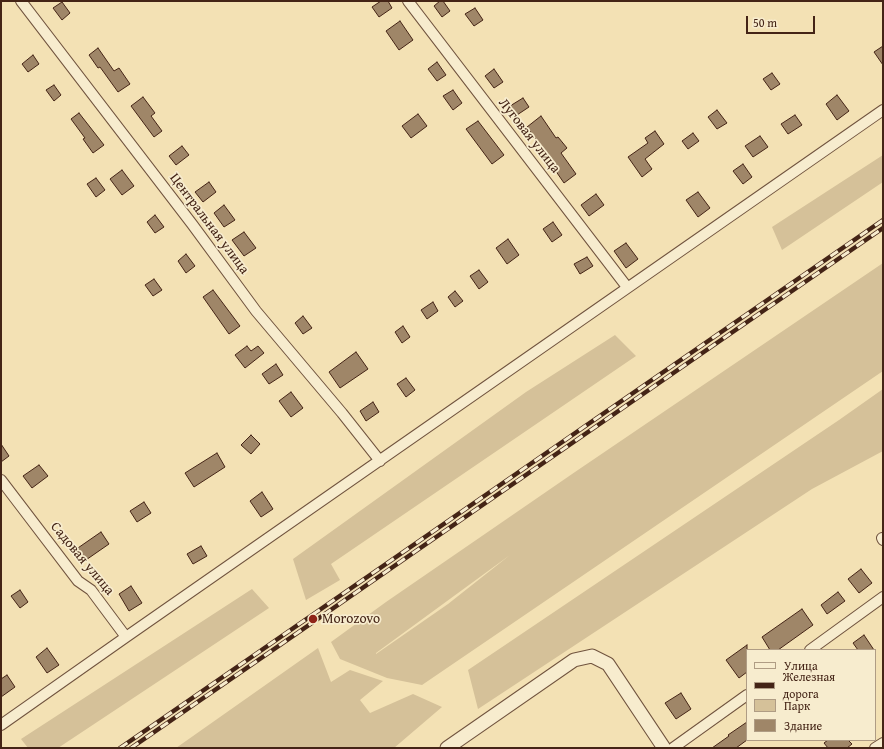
<!DOCTYPE html>
<html>
<head>
<meta charset="utf-8">
<style>
	body { margin:0 }
	#map { position:relative; width:884px; height:749px; overflow:hidden; background:#f3e1b4; font-family:"Gentium Book Plus",serif }
	canvas { display:block }
	.frame { position:absolute; inset:0; border:2px solid #442416; pointer-events:none }
	.legend { position:absolute; left:746px; top:649px; width:130px; height:92px; box-sizing:border-box; background:#f7ecce; border:1px solid #af9c84; margin:0; padding:5px 7px; list-style:none; font-size:12px; color:#442416 }
	.legend li { display:flex; align-items:center; gap:8px; height:20px }
	.legend b { width:20px; border:1px solid #af9c84 }
	.scale { position:absolute; left:746px; top:16px; width:69px; height:18px; box-sizing:border-box; border:2px solid #442416; border-top:0; padding-left:5px; font-size:12px; line-height:14px; white-space:nowrap; color:#442416; -webkit-text-stroke:3px #f7ecce; paint-order:stroke }
</style>
</head>
<body>
<div id="map">
<canvas width="884" height="749"></canvas>
<div class="frame"></div>
<ul class="legend">
<li><b style="height:5px;background:#f7ecce"></b>Улица</li>
<li><b style="height:5px;background:#442416"></b>Железная дорога</li>
<li><b style="height:11px;background:#d5c199"></b>Парк</li>
<li><b style="height:11px;background:#9f8668"></b>Здание</li>
</ul>
<div class="scale">50 m</div>
</div>
<script>
const context = document.querySelector('canvas').getContext('2d');
context.lineJoin = 'round';
function fillPath(path, color) {
  context.fillStyle = color;
  context.fill(path, 'evenodd');
}
function toPath(rows) {
  const path = new Path2D();
  for (const r of rows) {
    path.moveTo(r[0], r[1]);
    for (let i = 2; i < r.length; i += 2) path.lineTo(r[i], r[i + 1]);
  }
  return path;
}
function stroke(path, color, width, dash) {
  context.strokeStyle = color;
  context.lineWidth = width;
  context.lineCap = dash ? 'butt' : 'round';
  context.setLineDash(dash || []);
  context.stroke(path);
}
function drawText(font, color, halo, rows, align = 'center') {
  context.font = font + ' "Gentium Book Plus",serif';
  context.lineWidth = 3.5;
  context.setLineDash([]);
  context.textBaseline = 'middle';
  context.strokeStyle = halo;
  context.fillStyle = color;
  for (const [text, x, y, turn = 0] of rows) {
    context.save();
    context.translate(x, y);
    context.rotate((+turn || 0) * Math.PI / 180);
    context.textAlign = isNaN(turn) ? turn : align;
    if (halo) context.strokeText(text, 0, 0);
    context.fillText(text, 0, 0);
    context.restore();
  }
}
fillPath(toPath([
	[883,155,883,182,782,250,772,227],
	[883,263,883,371,422,685,387,678,340,659,331,642,386,602,575,472],
	[510,555,448,604,376,654,376,653],
	[615,335,636,356,331,564,340,580,306,600,293,559,526,392],
	[883,389,883,451,812,489,478,709,468,670,839,420],
	[252,589,269,608,58,748,28,748,21,739],
	[318,648,331,682,350,670,383,681,360,700,370,713,413,694,442,707,394,748,176,748]
]), '#d5c199');
const building = toPath([
	[381,1,388,1,392,8,379,17,372,7,381,1],
	[440,1,443,1,450,11,442,17,434,6,440,1],
	[62,2,70,13,62,20,53,8,62,2],
	[475,8,483,20,474,26,465,14,475,8],
	[400,21,413,40,399,50,386,31,400,21],
	[883,46,883,65,874,52,883,46],
	[98,48,114,71,119,68,130,84,118,92,100,67,98,68,89,55,98,48],
	[33,55,39,64,28,72,22,64,33,55],
	[437,62,446,75,437,81,428,69,437,62],
	[494,69,503,82,494,88,485,76,494,69],
	[772,73,780,84,771,90,763,79,772,73],
	[54,85,61,95,54,101,46,90,54,85],
	[453,90,462,103,453,110,443,96,453,90],
	[837,95,849,111,837,120,826,104,837,95],
	[143,97,155,113,151,116,162,131,154,137,131,106,143,97],
	[523,98,529,107,517,115,510,106,523,98],
	[717,110,727,123,717,129,708,117,717,110],
	[79,113,104,145,93,153,83,139,85,138,71,119,79,113],
	[418,114,427,126,411,138,402,126,418,114],
	[795,115,802,125,788,134,781,124,795,115],
	[541,116,556,138,558,137,567,148,561,153,576,174,564,183,553,167,554,165,527,127,541,116],
	[478,121,504,155,492,164,466,129,478,121],
	[655,131,664,144,645,159,652,169,642,177,628,157,648,143,645,138,655,131],
	[693,133,699,141,688,149,682,141,693,133],
	[760,136,768,147,753,157,745,146,760,136],
	[182,146,189,155,176,165,169,156,182,146],
	[743,164,752,177,743,184,733,171,743,164],
	[122,170,134,186,122,195,110,179,122,170],
	[96,178,105,190,96,197,87,184,96,178],
	[209,182,216,192,203,202,195,192,209,182],
	[698,192,710,208,698,217,686,200,698,192],
	[596,194,604,205,589,216,581,205,596,194],
	[224,205,235,220,224,227,214,213,224,205],
	[155,215,164,227,155,233,147,222,155,215],
	[553,222,562,235,552,242,543,229,553,222],
	[244,232,256,248,244,256,232,240,244,232],
	[508,239,519,255,507,264,496,248,508,239],
	[626,243,638,259,626,268,614,251,626,243],
	[186,254,195,266,186,273,178,261,186,254],
	[587,257,593,266,580,274,574,264,587,257],
	[479,270,488,282,479,289,470,276,479,270],
	[154,279,162,290,153,296,145,285,154,279],
	[213,290,240,326,229,334,203,297,213,290],
	[455,291,463,301,455,307,448,297,455,291],
	[433,302,438,311,427,319,421,310,433,302],
	[303,316,312,328,303,334,295,323,303,316],
	[403,326,410,337,402,343,395,332,403,326],
	[247,346,251,351,258,346,264,353,245,368,235,355,247,346],
	[356,352,368,369,340,388,329,372,356,352],
	[276,364,283,375,269,384,262,374,276,364],
	[406,378,415,390,406,397,397,384,406,378],
	[291,392,303,408,291,417,279,401,291,392],
	[373,402,379,412,366,421,360,411,373,402],
	[251,435,260,444,251,454,241,445,251,435],
	[1,444,9,456,1,462,1,444],
	[217,453,225,467,194,487,185,473,217,453],
	[39,465,48,476,32,488,23,476,39,465],
	[262,492,273,509,261,517,250,501,262,492],
	[144,502,151,513,137,522,130,511,144,502],
	[101,532,109,544,83,562,75,550,101,532],
	[201,546,207,556,193,564,187,554,201,546],
	[861,569,872,583,859,593,848,579,861,569],
	[131,586,142,603,129,611,119,594,131,586],
	[20,590,28,602,20,608,11,596,20,590],
	[838,592,845,601,827,614,821,605,838,592],
	[802,609,813,625,778,650,770,650,762,637,802,609],
	[864,635,874,650,858,650,853,643,864,635],
	[747,645,747,672,739,678,726,660,747,645],
	[47,648,59,665,47,673,36,657,47,648],
	[7,675,15,687,1,697,1,679,7,675],
	[681,693,691,709,676,719,665,703,681,693],
	[747,722,747,740,736,748,712,748,729,736,728,735,747,722],
	[828,740,848,740,852,744,847,748,828,748,824,743,828,740]
]);
fillPath(building, '#9f8668');
stroke(building, '#442416', 1);
const minor = toPath([
	[21,1,192,224,256,311,342,413,380,461],
	[408,1,627,287],
	[1,480,78,581,91,590,126,637],
	[882,538,883,540],
	[810,650,883,597],
	[1,725,126,637,883,110],
	[673,748,747,695],
	[875,748,883,743]
]);
const tertiary = toPath([
	[447,748,574,660,592,656,608,664,664,748]
]);
stroke(minor, '#70533e', 12);
stroke(tertiary, '#70533e', 15);
stroke(minor, '#f7ecce', 10);
stroke(tertiary, '#f7ecce', 13);
const rail = toPath([
	[120,748,883,220],
	[131,748,883,228]
]);
stroke(rail, '#442416', 4.5);
stroke(rail, '#f7ecce', 3, [9]);
for (const [x, y, r, color] of [
	[313,619,5,"#8f2418"]
]) {
  const dot = new Path2D();
  dot.arc(x, y, r, 0, 2 * Math.PI);
  context.fillStyle = color;
  context.fill(dot);
  stroke(dot, '#f7ecce', 1.5);
}
drawText('14px', '#442416', '#f7ecce', [
	["Луговая улица",529,136,52],
	["Центральная улица",209,224,53],
	["Садовая улица",82,559,50]
]);
drawText('14px', '#442416', '#f7ecce', [
	["Morozovo",322,619]
], 'left');
</script>
</body>
</html>
